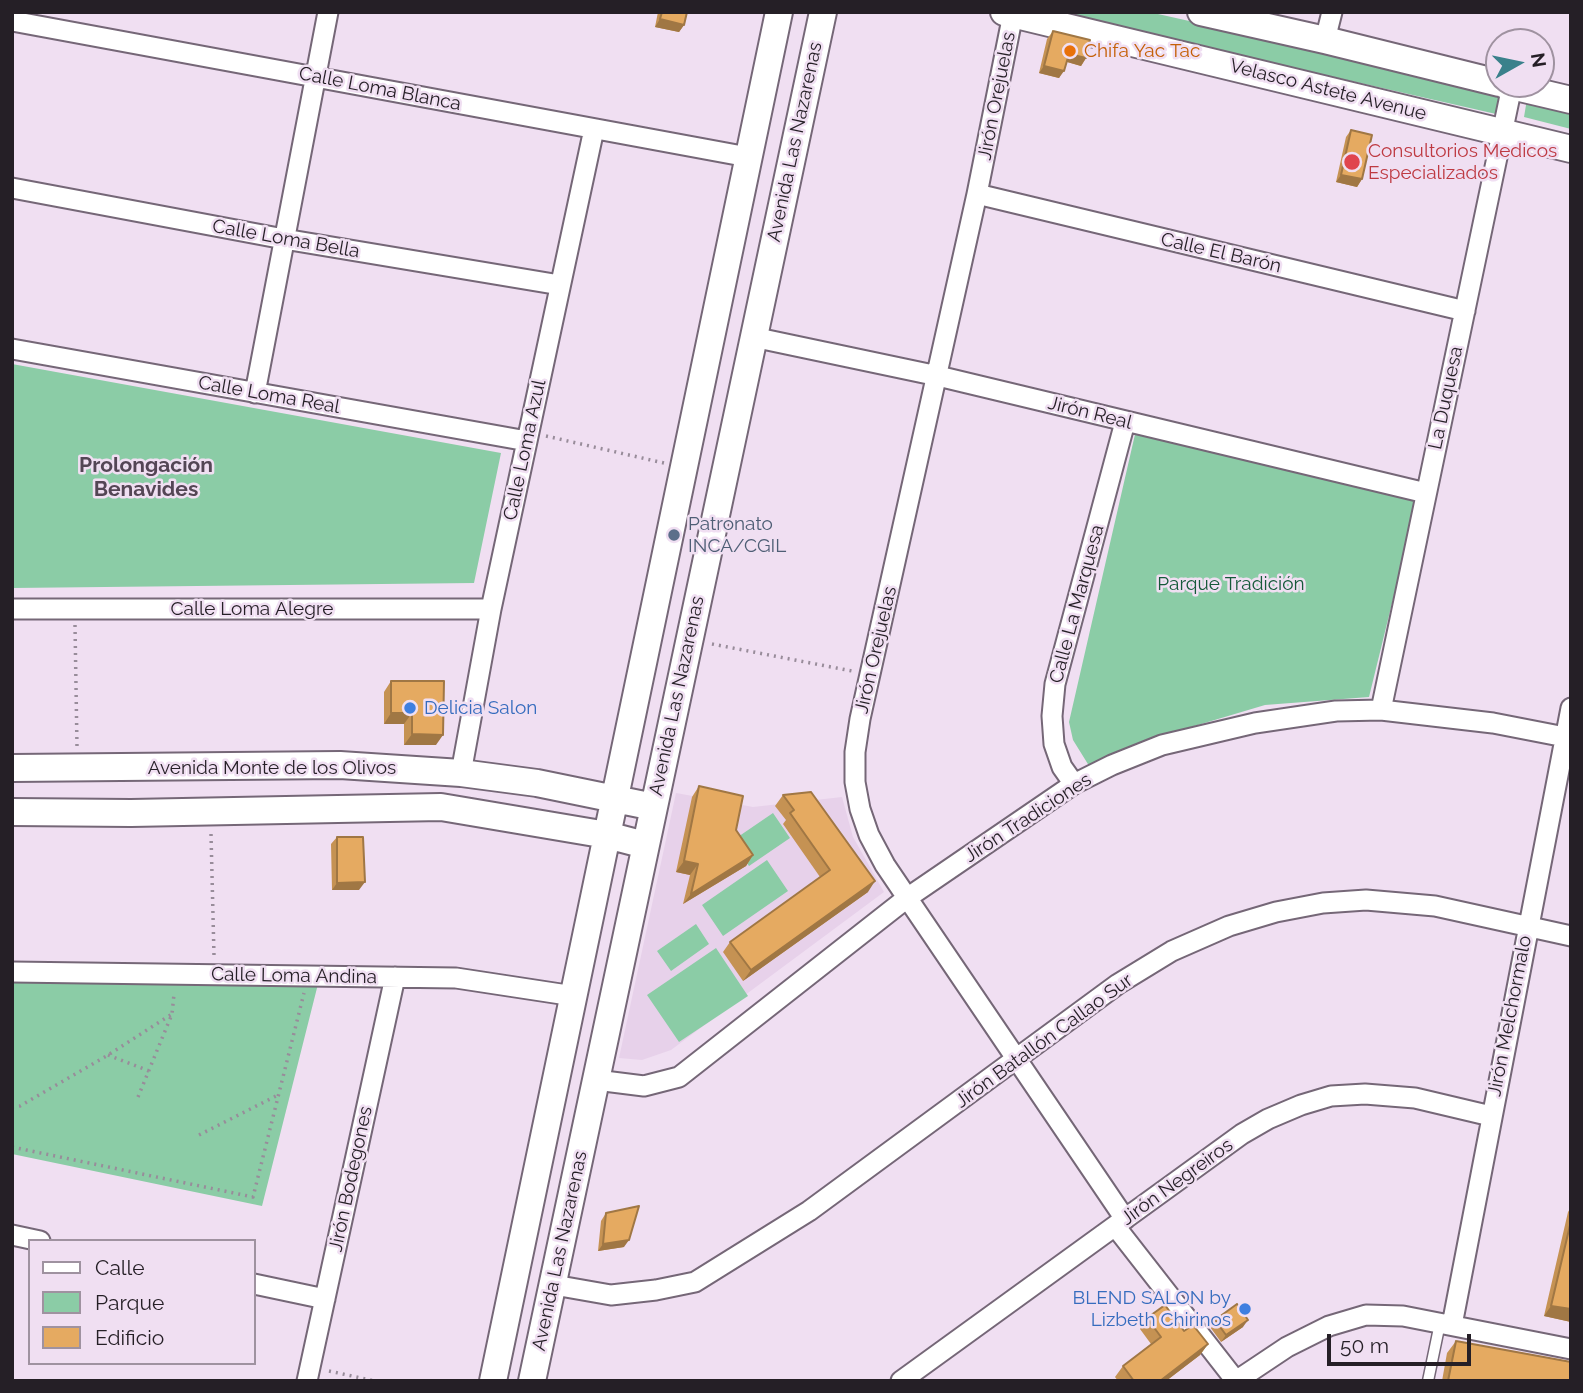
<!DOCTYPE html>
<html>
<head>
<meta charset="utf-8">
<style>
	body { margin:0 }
	#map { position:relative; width:1583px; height:1393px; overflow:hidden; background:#f0dff2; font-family:Raleway,sans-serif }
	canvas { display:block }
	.frame { position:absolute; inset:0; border:14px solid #251f26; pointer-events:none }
	.legend { position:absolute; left:28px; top:1239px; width:228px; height:126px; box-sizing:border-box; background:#f0dff2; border:2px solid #9f92a0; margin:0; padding:9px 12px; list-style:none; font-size:21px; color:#251f26 }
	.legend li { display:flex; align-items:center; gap:14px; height:35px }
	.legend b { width:35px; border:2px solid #9f92a0 }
	.north { position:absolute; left:1485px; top:28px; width:70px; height:70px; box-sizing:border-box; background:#f0dff2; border:2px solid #9f92a0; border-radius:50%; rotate:81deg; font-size:19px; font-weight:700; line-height:28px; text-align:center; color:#251f26 }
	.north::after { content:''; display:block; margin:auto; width:24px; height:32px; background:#3a818b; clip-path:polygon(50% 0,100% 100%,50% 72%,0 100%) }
	.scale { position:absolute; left:1327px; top:1334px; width:144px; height:32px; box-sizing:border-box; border:4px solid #251f26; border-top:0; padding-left:9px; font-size:21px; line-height:24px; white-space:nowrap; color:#251f26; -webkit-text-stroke:5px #f0dff2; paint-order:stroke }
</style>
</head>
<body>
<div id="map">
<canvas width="1583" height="1393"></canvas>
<div class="frame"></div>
<ul class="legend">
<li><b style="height:9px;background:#fff"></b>Calle</li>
<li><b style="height:19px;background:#8bcca6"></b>Parque</li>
<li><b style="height:19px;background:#e5aa61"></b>Edificio</li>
</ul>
<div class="north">N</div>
<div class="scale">50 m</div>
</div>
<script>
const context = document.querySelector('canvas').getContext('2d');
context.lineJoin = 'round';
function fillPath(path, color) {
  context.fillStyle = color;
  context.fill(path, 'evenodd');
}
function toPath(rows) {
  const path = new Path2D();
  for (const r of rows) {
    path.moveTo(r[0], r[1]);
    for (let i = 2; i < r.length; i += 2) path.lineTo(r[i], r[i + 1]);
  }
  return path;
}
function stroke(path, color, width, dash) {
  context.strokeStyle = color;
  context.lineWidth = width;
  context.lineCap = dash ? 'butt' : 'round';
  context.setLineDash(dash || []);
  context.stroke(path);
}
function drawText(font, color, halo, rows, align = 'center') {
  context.font = font + ' Raleway,sans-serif';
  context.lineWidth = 5;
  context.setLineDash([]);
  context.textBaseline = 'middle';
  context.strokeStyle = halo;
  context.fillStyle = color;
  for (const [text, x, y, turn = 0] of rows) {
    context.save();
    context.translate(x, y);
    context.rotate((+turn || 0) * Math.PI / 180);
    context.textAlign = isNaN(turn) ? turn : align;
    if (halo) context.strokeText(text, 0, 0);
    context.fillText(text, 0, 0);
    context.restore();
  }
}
fillPath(toPath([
	[676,793,753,807,842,797,853,837,884,892,671,1050,642,1060,619,1058]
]), '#e7d1ea');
fillPath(toPath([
	[1049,12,1149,12,1498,90,1503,109,1496,114],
	[1527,99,1571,109,1571,129,1524,117],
	[12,364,501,453,474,583,12,588],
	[1136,430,1418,497,1369,697,1265,705,1171,733,1091,769,1073,740,1069,722],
	[773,813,790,838,749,866,732,841],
	[767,860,788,891,723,936,702,905],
	[696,924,709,944,671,971,657,951],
	[716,948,748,996,679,1042,647,995],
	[12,979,318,984,262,1206,12,1154]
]), '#8bcca6');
const lane = toPath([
	[1428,1381,1440,1323]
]);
const street = toPath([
	[1013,14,977,194,860,719,855,752,855,782,860,809,869,835,885,865,1125,1219],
	[12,21,748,157],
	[1325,40,1332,12],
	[12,188,284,239,560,285],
	[977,194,1465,311],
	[753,337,938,376,1426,493],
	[12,349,527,441],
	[255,393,328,12],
	[12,609,491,609],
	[1381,710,1512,86],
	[461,773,491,609,594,129],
	[1074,784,1062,767,1054,744,1052,716,1055,684,1125,422],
	[12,972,456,978,574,996],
	[596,1080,644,1086,679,1077,907,898,1074,784,1112,765,1162,745,1255,723,1336,711,1381,710,1493,723,1565,737],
	[1115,1226,1236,1381],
	[12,1235,40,1241],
	[254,1284,325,1299],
	[554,1285,611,1295,656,1290,695,1282,809,1211,1118,984,1172,951,1229,926,1276,912,1323,903,1366,900,1435,906,1571,936],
	[1452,1325,1571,708],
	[307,1381,395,977],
	[901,1381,1242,1134,1268,1119,1301,1105,1331,1096,1365,1094,1415,1098,1491,1116],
	[1236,1381,1287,1347,1329,1326,1366,1315,1403,1316,1571,1349]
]);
const secondary = toPath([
	[1004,12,1571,149],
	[1201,12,1325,40,1499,83],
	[1503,84,1571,100],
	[12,768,340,765,461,773,537,783,654,807],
	[12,812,131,813,441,807,607,835,645,845],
	[493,1381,779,12],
	[532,1381,823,12]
]);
stroke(lane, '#756777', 13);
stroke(street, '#756777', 23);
stroke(secondary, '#756777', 30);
stroke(toPath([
	[546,436,664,463],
	[75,625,77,747],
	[712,644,852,671],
	[211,834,214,956],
	[108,1055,149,1071],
	[138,1097,172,1014,174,994],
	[12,1107,20,1106,108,1055,172,1014],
	[199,1135,278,1095],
	[12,1147,253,1197,304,993],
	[329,1371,375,1381]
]), '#988c9a', 3.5, [2, 5]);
stroke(lane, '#fff', 10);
stroke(street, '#fff', 19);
stroke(secondary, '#fff', 26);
fillPath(toPath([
	[658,12,687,12,684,25,679,32,655,27],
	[1053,31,1086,58,1081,66,1067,62,1059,78,1039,73,1047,39],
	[1351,130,1362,179,1357,187,1336,182,1346,137],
	[391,681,436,745,404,745,404,724,384,724,384,692],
	[699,786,736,830,753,855,746,866,683,904,690,875,676,872,692,797],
	[783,795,868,892,743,981,723,952,730,942,820,877,783,824,786,820,775,806],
	[337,837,359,890,332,890,331,844],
	[1571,1207,1571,1322,1544,1316,1568,1212],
	[606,1213,624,1247,598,1251,601,1221],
	[1147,1318,1184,1331,1208,1344,1200,1355,1166,1381,1118,1381,1115,1377,1123,1366,1151,1344,1140,1329],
	[1215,1320,1243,1327,1221,1342,1210,1327],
	[1456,1341,1571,1381,1442,1381,1447,1353]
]), '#c59253');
fillPath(toPath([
	[660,19,684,25,679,32,655,27],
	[1069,54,1086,58,1081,66,1064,61],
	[1044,66,1064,71,1059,78,1039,73],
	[1341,175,1362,179,1357,187,1336,182],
	[391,713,412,713,404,724,384,724],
	[412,734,443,735,436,745,404,745],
	[753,855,746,866,683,904,691,894],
	[684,861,698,864,690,875,676,872],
	[875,881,868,892,743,981,751,970],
	[365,882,359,890,332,890,337,883],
	[629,1240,624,1247,598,1251,603,1244],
	[1551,1306,1571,1309,1571,1322,1544,1316],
	[1248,1320,1243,1327,1221,1342,1226,1335],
	[1208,1344,1200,1355,1166,1381,1160,1381]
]), '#a07744');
const building = toPath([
	[662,12,687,12,684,25,660,19,662,12],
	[1053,31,1090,40,1086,58,1069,54,1064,71,1044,66,1053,31],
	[1351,130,1372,135,1362,179,1341,175,1351,130],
	[391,681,444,681,443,735,412,734,412,713,391,713,391,681],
	[699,786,743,796,736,830,753,855,691,894,698,864,684,861,699,786],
	[811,792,875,881,751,970,730,942,830,870,790,813,794,810,783,795,811,792],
	[337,837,363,837,365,882,337,883,337,837],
	[639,1206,629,1240,603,1244,606,1213,639,1206],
	[1571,1221,1571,1309,1551,1306,1571,1221],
	[1237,1304,1248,1320,1226,1335,1215,1320,1237,1304],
	[1165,1305,1184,1331,1193,1325,1208,1344,1160,1381,1134,1381,1123,1366,1161,1337,1147,1318,1165,1305],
	[1456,1341,1571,1362,1571,1381,1448,1381,1456,1341]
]);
fillPath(building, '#e5aa61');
stroke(building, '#a07744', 2);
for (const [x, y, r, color] of [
	[1070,51,7,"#e8710a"],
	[1352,162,9,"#e0444e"],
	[674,535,7,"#5c6f8a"],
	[410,708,7,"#3f7fe0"],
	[1245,1309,7,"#3f7fe0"]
]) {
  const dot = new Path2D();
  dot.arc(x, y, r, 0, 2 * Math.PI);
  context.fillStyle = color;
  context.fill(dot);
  stroke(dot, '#f0dff2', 2.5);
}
drawText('19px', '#c56008', '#f0dff2', [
	["Chifa Yac Tac",1084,51]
], 'left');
drawText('19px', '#251f26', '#f0dff2', [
	["Calle Loma Blanca",380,89,11],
	["Velasco Astete Avenue",1328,90,14],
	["Jirón Orejuelas",997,96,-79],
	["Avenida Las Nazarenas",795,142,-78],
	["Calle Loma Bella",286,239,10],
	["Calle El Barón",1221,253,13],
	["Calle Loma Real",269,395,10],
	["La Duquesa",1446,398,-78],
	["Jirón Real",1090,413,14],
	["Calle Loma Azul",525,450,-78],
	["Calle La Marquesa",1077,604,-75],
	["Calle Loma Alegre",252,609],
	["Jirón Orejuelas",876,650,-77],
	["Avenida Las Nazarenas",677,696,-78],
	["Avenida Monte de los Olivos",272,768],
	["Jirón Tradiciones",1028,818,-33],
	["Calle Loma Andina",294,976,1],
	["Jirón Melchormalo",1510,1016,-79],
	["Jirón Batallón Callao Sur",1044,1041,-36],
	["Jirón Bodegones",351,1179,-78],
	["Jirón Negreiros",1177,1182,-36],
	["Avenida Las Nazarenas",560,1251,-78]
]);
drawText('19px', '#be3a42', '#f0dff2', [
	["Consultorios Medicos",1368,151],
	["Especializados",1368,173]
], 'left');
drawText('19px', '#4e5e75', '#f0dff2', [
	["Patronato",688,524],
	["INCA/CGIL",688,546]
], 'left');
drawText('19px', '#155939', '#f0dff2', [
	["Parque Tradición",1231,584]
]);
drawText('19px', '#366cbe', '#f0dff2', [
	["Delicia Salon",424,708],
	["BLEND SALON by",1231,1298,"right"],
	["Lizbeth Chirinos",1231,1320,"right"]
], 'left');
drawText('bold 21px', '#544655', '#f0dff2', [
	["Prolongación",146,466],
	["Benavides",146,490]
]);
</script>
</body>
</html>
